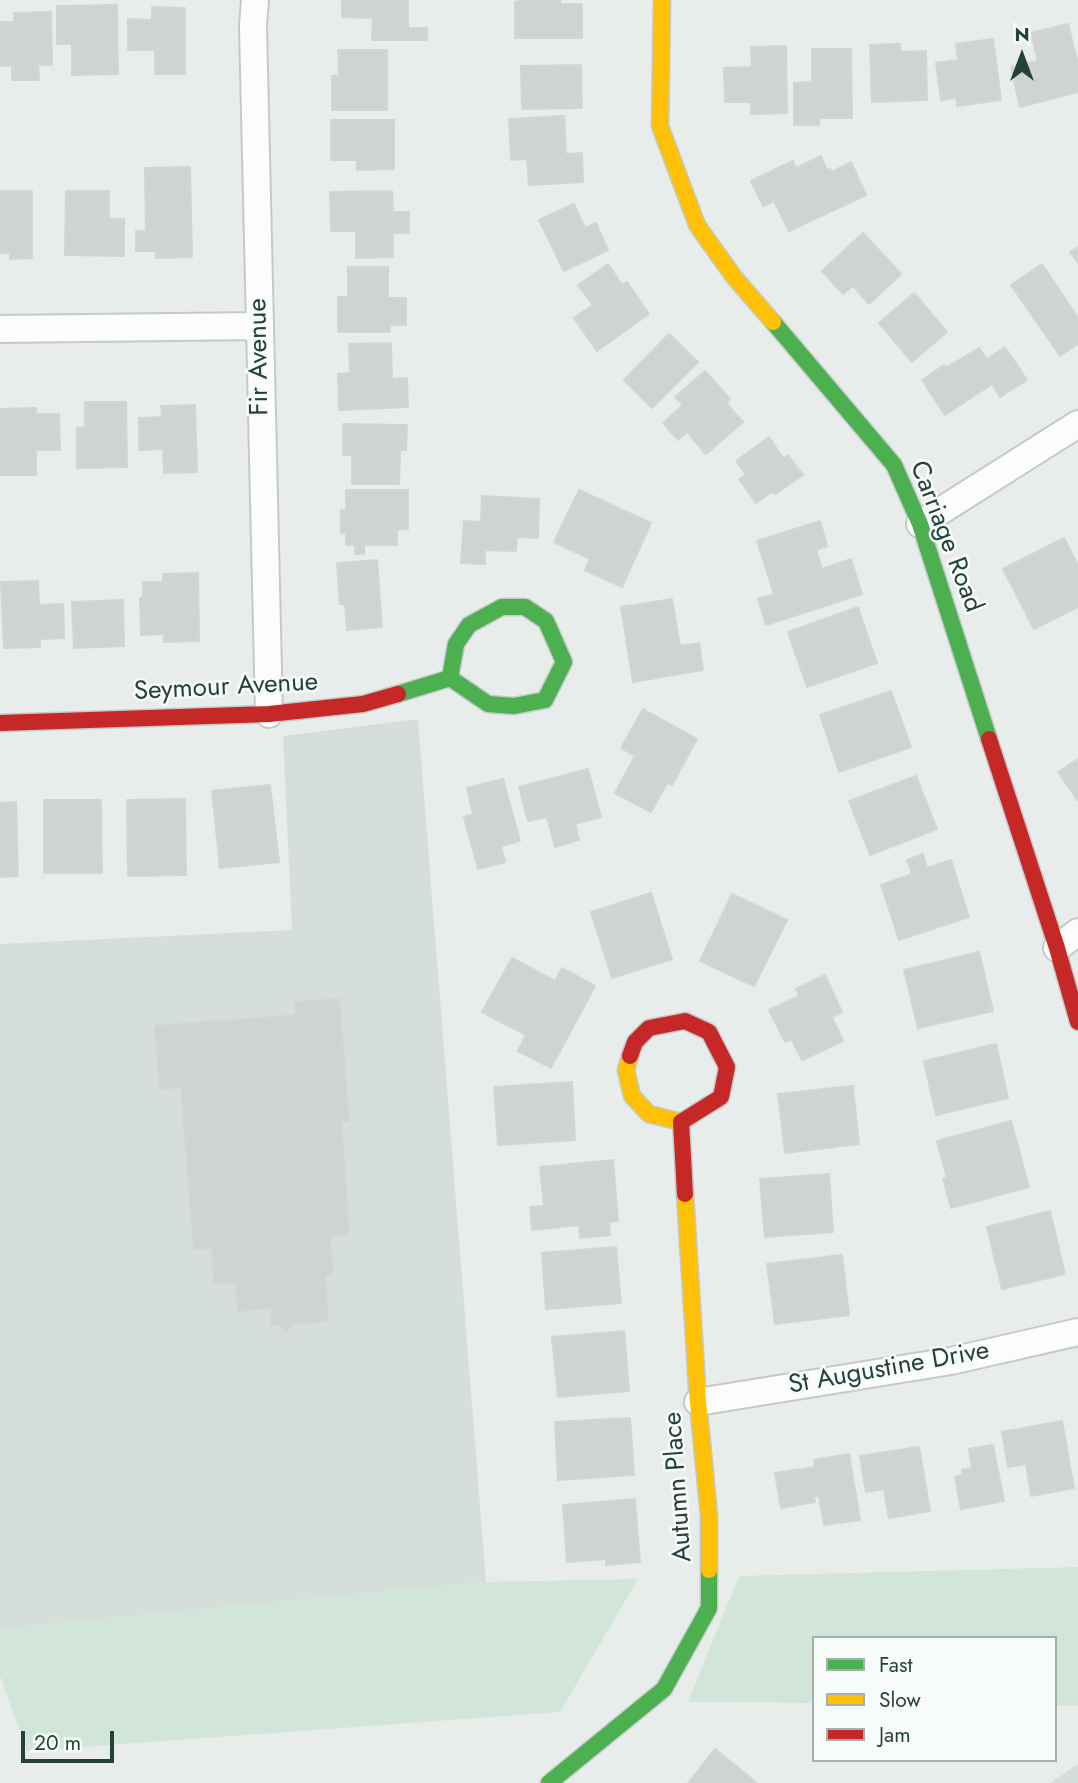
<!DOCTYPE html>
<html>
<head>
<meta charset="utf-8">
<style>
	body { margin:0 }
	#map { position:relative; width:1078px; height:1783px; overflow:hidden; background:#e8edeb; font-family:Jost,sans-serif }
	canvas { display:block }
	.legend { position:absolute; left:812px; top:1636px; width:245px; height:126px; box-sizing:border-box; background:#f7fbf9; border:2px solid #a3b1ad; margin:0; padding:9px 12px; list-style:none; font-size:21px; color:#24423a }
	.legend li { display:flex; align-items:center; gap:14px; height:35px }
	.legend b { width:35px; border:2px solid #a3b1ad }
	.north { position:absolute; left:987px; top:21px; width:70px; height:70px; -webkit-text-stroke:5px #f7fbf9; paint-order:stroke; rotate:0deg; font-size:19px; font-weight:700; line-height:28px; text-align:center; color:#24423a }
	.north::after { content:''; display:block; margin:auto; width:24px; height:32px; background:#24423a; clip-path:polygon(50% 0,100% 100%,50% 72%,0 100%) }
	.scale { position:absolute; left:21px; top:1731px; width:93px; height:32px; box-sizing:border-box; border:4px solid #24423a; border-top:0; padding-left:9px; font-size:21px; line-height:24px; white-space:nowrap; color:#24423a; -webkit-text-stroke:5px #f7fbf9; paint-order:stroke }
</style>
</head>
<body>
<div id="map">
<canvas width="1078" height="1783"></canvas>
<ul class="legend">
<li><b style="height:9px;background:#4caf50"></b>Fast</li>
<li><b style="height:9px;background:#ffc107"></b>Slow</li>
<li><b style="height:9px;background:#c62828"></b>Jam</li>
</ul>
<div class="north">N</div>
<div class="scale">20 m</div>
</div>
<script>
const context = document.querySelector('canvas').getContext('2d');
context.lineJoin = 'round';
function fillPath(path, color) {
  context.fillStyle = color;
  context.fill(path, 'evenodd');
}
function toPath(rows) {
  const path = new Path2D();
  for (const r of rows) {
    path.moveTo(r[0], r[1]);
    for (let i = 2; i < r.length; i += 2) path.lineTo(r[i], r[i + 1]);
  }
  return path;
}
function stroke(path, color, width, dash) {
  context.strokeStyle = color;
  context.lineWidth = width;
  context.lineCap = dash ? 'butt' : 'round';
  context.setLineDash(dash || []);
  context.stroke(path);
}
function drawText(font, color, halo, rows, align = 'center') {
  context.font = font + ' Jost,sans-serif';
  context.lineWidth = 5;
  context.setLineDash([]);
  context.textBaseline = 'middle';
  context.strokeStyle = halo;
  context.fillStyle = color;
  for (const [text, x, y, turn = 0] of rows) {
    context.save();
    context.translate(x, y);
    context.rotate((+turn || 0) * Math.PI / 180);
    context.textAlign = isNaN(turn) ? turn : align;
    if (halo) context.strokeText(text, 0, 0);
    context.fillText(text, 0, 0);
    context.restore();
  }
}
fillPath(toPath([
	[418,719,486,1582,0,1629,0,944,292,930,283,736],
	[1078,1764,1078,1783,1050,1783]
]), '#d6dedb');
fillPath(toPath([
	[1078,1567,1078,1706,1055,1706,1055,1638,814,1638,814,1703,688,1702,739,1576],
	[638,1579,560,1712,27,1751,0,1676,0,1629,486,1582]
]), '#d1e6d8');
const building = toPath([
	[342,0,408,0,408,28,427,28,427,40,372,40,373,18,342,17,342,0],
	[526,0,560,0,560,4,582,4,582,38,515,38,515,2,526,0],
	[117,5,118,74,72,75,72,44,57,44,57,6,117,5],
	[152,7,185,8,185,74,155,74,155,50,128,50,128,19,152,20,152,7],
	[51,12,52,65,38,65,39,80,12,80,12,65,0,66,0,22,14,22,14,13,51,12],
	[1068,24,1078,64,1078,92,1020,107,1011,67,1038,61,1031,33,1068,24],
	[993,39,1001,100,957,106,956,98,941,100,936,63,958,60,956,44,993,39],
	[900,44,900,52,926,51,927,100,872,102,870,45,900,44],
	[786,46,787,113,751,114,751,102,725,102,724,68,752,67,751,47,786,46],
	[812,49,851,49,852,118,819,118,819,125,794,125,794,83,812,82,812,49],
	[338,50,387,50,387,110,332,110,332,76,339,76,338,50],
	[581,65,582,108,522,109,521,66,581,65],
	[564,116,566,154,582,153,583,182,529,185,527,159,511,160,509,119,564,116],
	[331,120,394,120,394,169,357,170,357,160,331,160,331,120],
	[821,156,827,170,830,169,832,172,851,162,866,195,789,231,774,201,763,206,751,181,793,161,796,168,821,156],
	[190,167,192,257,156,258,156,251,136,251,136,231,146,231,145,168,190,167],
	[0,191,32,191,32,258,10,259,10,253,0,253,0,191],
	[66,191,109,191,109,219,124,219,124,256,65,255,66,191],
	[392,191,393,212,409,212,409,233,393,233,393,257,356,258,356,231,331,231,330,192,392,191],
	[574,204,585,228,596,223,608,250,564,271,539,220,574,204],
	[863,233,901,274,869,304,853,286,843,294,822,271,863,233],
	[1078,247,1078,263,1070,252,1078,247],
	[608,264,622,285,627,282,649,314,597,351,574,318,593,305,578,285,608,264],
	[1042,264,1078,318,1078,344,1060,356,1011,285,1042,264],
	[348,267,388,267,388,298,406,298,406,325,390,325,390,332,338,332,338,297,348,297,348,267],
	[914,293,947,332,912,362,879,323,914,293],
	[669,334,698,362,652,408,624,380,669,334],
	[391,343,392,379,407,378,408,407,339,410,338,374,350,373,349,344,391,343],
	[1005,347,1027,380,1000,397,992,384,945,415,922,380,944,365,946,368,979,348,987,359,1005,347],
	[705,371,730,399,726,403,743,422,706,454,687,432,678,440,663,423,683,405,675,397,705,371],
	[85,402,126,402,127,467,77,468,77,428,85,428,85,402],
	[195,405,197,472,164,473,163,449,139,450,139,418,162,417,161,406,195,405],
	[36,408,36,414,59,414,60,450,36,450,36,475,0,475,0,409,36,408],
	[343,424,407,425,406,450,400,450,399,484,352,484,352,455,343,455,343,424],
	[769,437,784,459,788,455,803,475,775,494,773,491,756,503,739,479,746,475,736,461,769,437],
	[346,490,408,490,408,529,397,530,397,545,364,545,364,554,355,554,355,545,346,545,346,533,341,533,341,510,346,510,346,490],
	[579,490,651,523,622,587,585,570,590,559,554,542,579,490],
	[482,496,539,499,538,538,517,537,516,551,485,550,485,564,461,563,464,521,481,522,482,496],
	[820,521,827,546,816,550,822,569,851,559,862,594,766,625,758,599,774,594,757,541,820,521],
	[1064,538,1078,566,1078,607,1034,629,1003,569,1064,538],
	[377,560,382,627,347,630,345,604,340,604,337,563,377,560],
	[198,573,199,641,164,642,164,634,141,635,140,598,143,598,143,582,163,582,163,574,198,573],
	[38,581,39,605,63,604,64,638,40,639,40,647,4,648,1,582,38,581],
	[672,599,680,646,699,643,703,670,633,682,621,607,672,599],
	[123,600,124,646,74,648,72,602,123,600],
	[858,607,877,663,807,687,788,632,858,607],
	[891,691,911,747,839,772,820,715,891,691],
	[643,709,697,739,672,785,667,783,651,812,615,793,635,756,621,748,643,709],
	[1078,759,1078,801,1058,772,1078,759],
	[588,769,601,817,575,824,579,840,555,847,547,817,528,821,519,787,588,769],
	[916,776,937,829,870,855,849,801,916,776],
	[503,779,520,841,501,846,505,862,478,869,464,817,473,814,467,788,503,779],
	[270,785,279,862,220,868,212,791,270,785],
	[185,799,186,875,128,876,127,800,185,799],
	[44,800,101,800,102,873,44,873,44,800],
	[16,802,18,876,0,877,0,803,16,802],
	[923,854,927,868,951,860,969,917,899,940,881,885,912,874,907,860,923,854],
	[651,893,672,959,612,978,591,912,651,893],
	[732,894,787,920,754,986,700,961,732,894],
	[979,952,993,1011,918,1028,904,970,979,952],
	[512,958,555,981,562,968,595,986,551,1068,518,1051,526,1035,482,1012,512,958],
	[825,975,842,1012,832,1017,843,1041,802,1060,791,1039,785,1042,769,1010,799,996,796,989,825,975],
	[339,999,349,1121,341,1122,349,1234,330,1236,333,1274,325,1275,328,1321,291,1324,287,1333,280,1324,272,1325,271,1308,238,1311,235,1282,214,1284,212,1248,194,1249,181,1087,160,1089,155,1026,296,1015,296,1002,339,999],
	[996,1044,1008,1098,936,1115,924,1061,996,1044],
	[572,1082,575,1140,498,1145,494,1087,572,1082],
	[853,1086,859,1144,785,1153,778,1094,853,1086],
	[1011,1121,1029,1187,951,1208,943,1179,947,1178,937,1141,1011,1121],
	[613,1160,618,1221,609,1222,610,1235,580,1238,579,1225,532,1230,530,1207,544,1206,540,1167,613,1160],
	[829,1174,833,1232,765,1237,760,1179,829,1174],
	[1050,1211,1065,1274,1002,1289,987,1227,1050,1211],
	[616,1247,621,1303,546,1309,542,1253,616,1247],
	[842,1255,849,1315,775,1324,767,1264,842,1255],
	[624,1331,629,1391,558,1397,552,1337,624,1331],
	[630,1418,634,1475,558,1480,555,1422,630,1418],
	[1062,1421,1074,1488,1031,1496,1026,1464,1008,1467,1002,1432,1062,1421],
	[993,1445,1004,1501,961,1509,955,1477,963,1475,962,1470,972,1468,969,1449,993,1445],
	[919,1447,930,1511,889,1518,884,1489,866,1492,860,1456,919,1447],
	[849,1454,860,1520,824,1525,819,1496,814,1497,815,1502,781,1508,775,1473,815,1467,814,1460,849,1454],
	[635,1499,640,1562,606,1565,606,1559,567,1562,563,1505,635,1499],
	[715,1749,757,1783,688,1783,715,1749]
]);
fillPath(building, '#cfd4d2');
stroke(building, '#d1d6d4', 2);
const street = toPath([
	[255,0,253,26,269,714],
	[0,329,259,326],
	[920,524,1078,424],
	[1057,948,1078,932],
	[698,1402,951,1361,1078,1332]
]);
const fast = toPath([
	[773,322,894,465,920,524,989,739],
	[398,694,450,678,456,644,469,625,502,607,525,607,546,621,564,662,545,700,514,706,488,704,450,678],
	[549,1783,664,1689,709,1608,709,1570]
]);
const slow = toPath([
	[662,0,660,126,697,225,734,277,773,322],
	[630,1056,626,1070,632,1096,649,1114,681,1122],
	[685,1194,698,1402,709,1516,709,1570]
]);
const jam = toPath([
	[0,723,269,714,363,704,398,694],
	[989,739,1057,948,1078,1022],
	[630,1056,635,1042,649,1028,685,1021,709,1032,727,1067,721,1097,681,1122,685,1194]
]);
stroke(street, '#c5cac8', 30);
stroke(fast, '#c3cbc8', 19);
stroke(slow, '#c3cbc8', 19);
stroke(jam, '#c3cbc8', 19);
stroke(street, '#fcfcfc', 26);
stroke(fast, '#4caf50', 16);
stroke(slow, '#ffc107', 16);
stroke(jam, '#c62828', 16);
drawText('26px', '#24423a', '#f7fbf9', [
	["Fir Avenue",260,357,-91],
	["Carriage Road",945,537,69],
	["Seymour Avenue",226,688,-3],
	["St Augustine Drive",889,1369,-10],
	["Autumn Place",679,1487,-94]
]);
</script>
</body>
</html>
